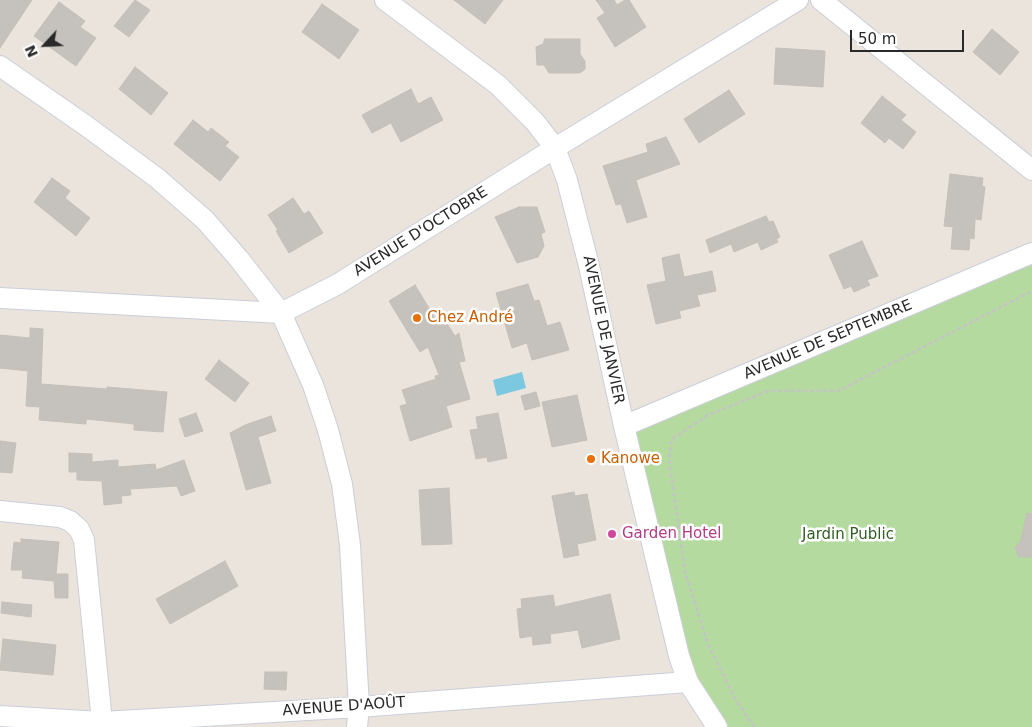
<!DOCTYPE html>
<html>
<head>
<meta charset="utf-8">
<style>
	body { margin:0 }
	#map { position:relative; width:1032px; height:727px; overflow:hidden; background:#eae4dd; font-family:"DejaVu Sans",sans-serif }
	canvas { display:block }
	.north { position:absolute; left:20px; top:20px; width:50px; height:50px; -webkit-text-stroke:4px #fff; paint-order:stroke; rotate:245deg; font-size:14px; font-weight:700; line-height:20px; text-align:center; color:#292929 }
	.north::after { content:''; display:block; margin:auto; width:18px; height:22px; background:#292929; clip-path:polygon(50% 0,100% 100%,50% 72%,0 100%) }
	.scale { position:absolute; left:850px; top:30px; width:114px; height:22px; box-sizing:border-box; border:2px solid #292929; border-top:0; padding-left:6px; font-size:15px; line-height:18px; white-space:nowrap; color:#292929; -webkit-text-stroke:4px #fff; paint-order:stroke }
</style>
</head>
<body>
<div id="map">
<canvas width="1032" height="727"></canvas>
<div class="north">N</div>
<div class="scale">50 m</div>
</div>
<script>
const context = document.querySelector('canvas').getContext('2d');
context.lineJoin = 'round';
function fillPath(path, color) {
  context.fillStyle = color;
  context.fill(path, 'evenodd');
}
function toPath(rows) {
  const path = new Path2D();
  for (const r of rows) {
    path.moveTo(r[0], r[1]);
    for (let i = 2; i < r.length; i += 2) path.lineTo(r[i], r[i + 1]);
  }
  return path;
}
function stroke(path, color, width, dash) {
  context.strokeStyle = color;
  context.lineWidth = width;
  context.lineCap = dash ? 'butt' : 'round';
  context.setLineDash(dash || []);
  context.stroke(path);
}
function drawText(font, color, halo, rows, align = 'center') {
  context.font = font + ' "DejaVu Sans",sans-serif';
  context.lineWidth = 5;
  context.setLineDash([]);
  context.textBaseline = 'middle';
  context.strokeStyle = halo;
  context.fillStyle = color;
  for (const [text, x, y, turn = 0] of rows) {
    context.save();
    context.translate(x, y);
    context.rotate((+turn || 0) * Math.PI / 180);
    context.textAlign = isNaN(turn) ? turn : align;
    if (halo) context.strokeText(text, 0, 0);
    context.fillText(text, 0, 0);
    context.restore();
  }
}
fillPath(toPath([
	[1032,260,1032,727,727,727,696,679,632,427]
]), '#b5da9f');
fillPath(toPath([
	[522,372,526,388,497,396,493,380]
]), '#7bc8e0');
const building = toPath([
	[0,0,32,0,0,48,0,0],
	[135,0,150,10,129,37,114,26,135,0],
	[454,0,503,0,485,24,454,0],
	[596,0,614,0,617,5,625,0,629,0,646,27,615,47,597,18,605,13,596,0],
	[59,2,85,21,80,27,96,38,76,66,34,36,59,2],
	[322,4,359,30,339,59,302,32,322,4],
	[992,29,1019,52,1000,75,973,52,992,29],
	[545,39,580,39,580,54,585,61,585,69,580,73,549,73,544,65,537,65,536,47,543,44,545,39],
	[776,48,825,51,823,87,774,84,776,48],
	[135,67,168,93,151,115,119,89,135,67],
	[411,89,418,104,431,97,443,120,401,142,391,123,372,133,362,115,411,89],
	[729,90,745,114,699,143,684,119,729,90],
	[882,96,906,115,901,120,916,132,903,149,889,138,885,143,861,123,882,96],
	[193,120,208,132,211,128,229,142,225,146,239,157,220,181,174,144,193,120],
	[666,137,680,164,636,180,647,217,627,223,621,204,616,205,603,166,648,152,646,144,666,137],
	[950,174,983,178,982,186,985,187,981,220,975,219,974,239,970,238,969,250,951,249,953,227,944,226,950,174],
	[52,178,70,191,65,198,90,218,76,236,34,202,52,178],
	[293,198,304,214,309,211,323,233,289,253,276,231,278,230,268,215,293,198],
	[519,207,537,207,545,232,541,234,544,246,538,257,517,263,495,217,519,207],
	[766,216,769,222,773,221,780,237,776,239,778,242,761,250,758,242,734,252,731,244,710,253,706,240,766,216],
	[862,241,878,276,867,280,870,285,854,292,851,286,844,289,829,255,862,241],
	[679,254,684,277,712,271,716,291,697,295,700,306,679,311,681,318,656,324,647,285,666,281,662,258,679,254],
	[528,284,534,301,539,300,547,326,560,322,569,350,532,360,527,343,512,348,496,293,528,284],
	[415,285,438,323,444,319,455,336,459,333,465,361,459,362,470,399,446,406,452,427,410,441,400,406,407,404,402,390,436,379,435,376,439,375,428,347,420,352,389,301,415,285],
	[30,328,43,329,41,384,107,389,107,387,167,392,163,432,134,430,134,424,86,419,86,424,39,420,40,407,26,406,28,371,0,368,0,335,30,338,30,328],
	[219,360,249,383,235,402,205,379,219,360],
	[536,392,540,406,525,410,521,396,536,392],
	[577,395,587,440,552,447,542,402,577,395],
	[196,413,203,431,185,437,179,419,196,413],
	[498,413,507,458,488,462,487,457,476,459,470,430,478,429,476,417,498,413],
	[271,416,276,431,258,437,271,483,246,490,230,433,245,425,271,416],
	[0,441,16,443,12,473,0,472,0,441],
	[69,453,92,454,92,462,118,460,118,467,155,464,156,470,184,460,195,491,181,496,177,486,130,489,131,495,121,496,122,503,104,505,102,481,77,480,77,472,69,472,69,453],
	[449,488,452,544,422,545,419,490,449,488],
	[574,492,575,496,587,494,596,540,577,544,579,555,564,558,552,496,574,492],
	[1027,513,1032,514,1032,557,1019,557,1015,548,1021,540,1027,513],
	[21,539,59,542,56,574,68,574,68,598,55,598,54,581,22,578,23,570,11,570,14,542,21,543,21,539],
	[225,561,238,586,170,624,156,599,225,561],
	[610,594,620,639,582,648,578,630,550,634,551,643,533,645,532,636,520,638,517,609,522,608,521,599,553,595,555,607,610,594],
	[2,602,32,605,31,617,1,613,2,602],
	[3,639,56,645,53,675,0,670,3,639],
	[265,672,287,672,286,690,264,689,265,672]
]);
fillPath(building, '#c5c1bc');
stroke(building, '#c5bfb7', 1);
const minor = toPath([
	[385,0,498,85,535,122,555,148,567,180,589,266,624,426,679,656,688,682,717,727],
	[821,0,1032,170],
	[0,66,85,125,157,178,205,220,239,259,281,313,313,385,328,430,342,484,350,545,359,707,357,727],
	[0,298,281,313,338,284,555,148,798,0],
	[624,426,1032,253],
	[0,511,60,517,70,521,79,529,84,540,102,722],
	[0,716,102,722,359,707,688,682]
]);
stroke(minor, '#cbced9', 22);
stroke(toPath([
	[754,727,734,697,708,644,685,572,669,459,672,439,708,415,768,391,838,391,1032,291]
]), '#c3c3c3', 2.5, [4, 2.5]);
stroke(minor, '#fff', 20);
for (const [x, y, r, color] of [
	[417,318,5,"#e8710a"],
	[591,459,5,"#e8710a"],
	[612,534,5,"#d1479c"]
]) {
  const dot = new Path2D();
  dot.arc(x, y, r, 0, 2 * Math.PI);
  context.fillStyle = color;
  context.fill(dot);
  stroke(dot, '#fff', 2);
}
drawText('15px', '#292929', '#fff', [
	["AVENUE D'OCTOBRE",421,232,-32],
	["AVENUE DE JANVIER",603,330,78],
	["AVENUE DE SEPTEMBRE",828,340,-23],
	["AVENUE D'AOÛT",344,707,-4]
]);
drawText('15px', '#c56008', '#fff', [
	["Chez André",427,318],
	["Kanowe",601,459]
], 'left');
drawText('15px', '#b23c85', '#fff', [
	["Garden Hotel",622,534]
], 'left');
drawText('15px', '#305d22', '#fff', [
	["Jardin Public",848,535]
]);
</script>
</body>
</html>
